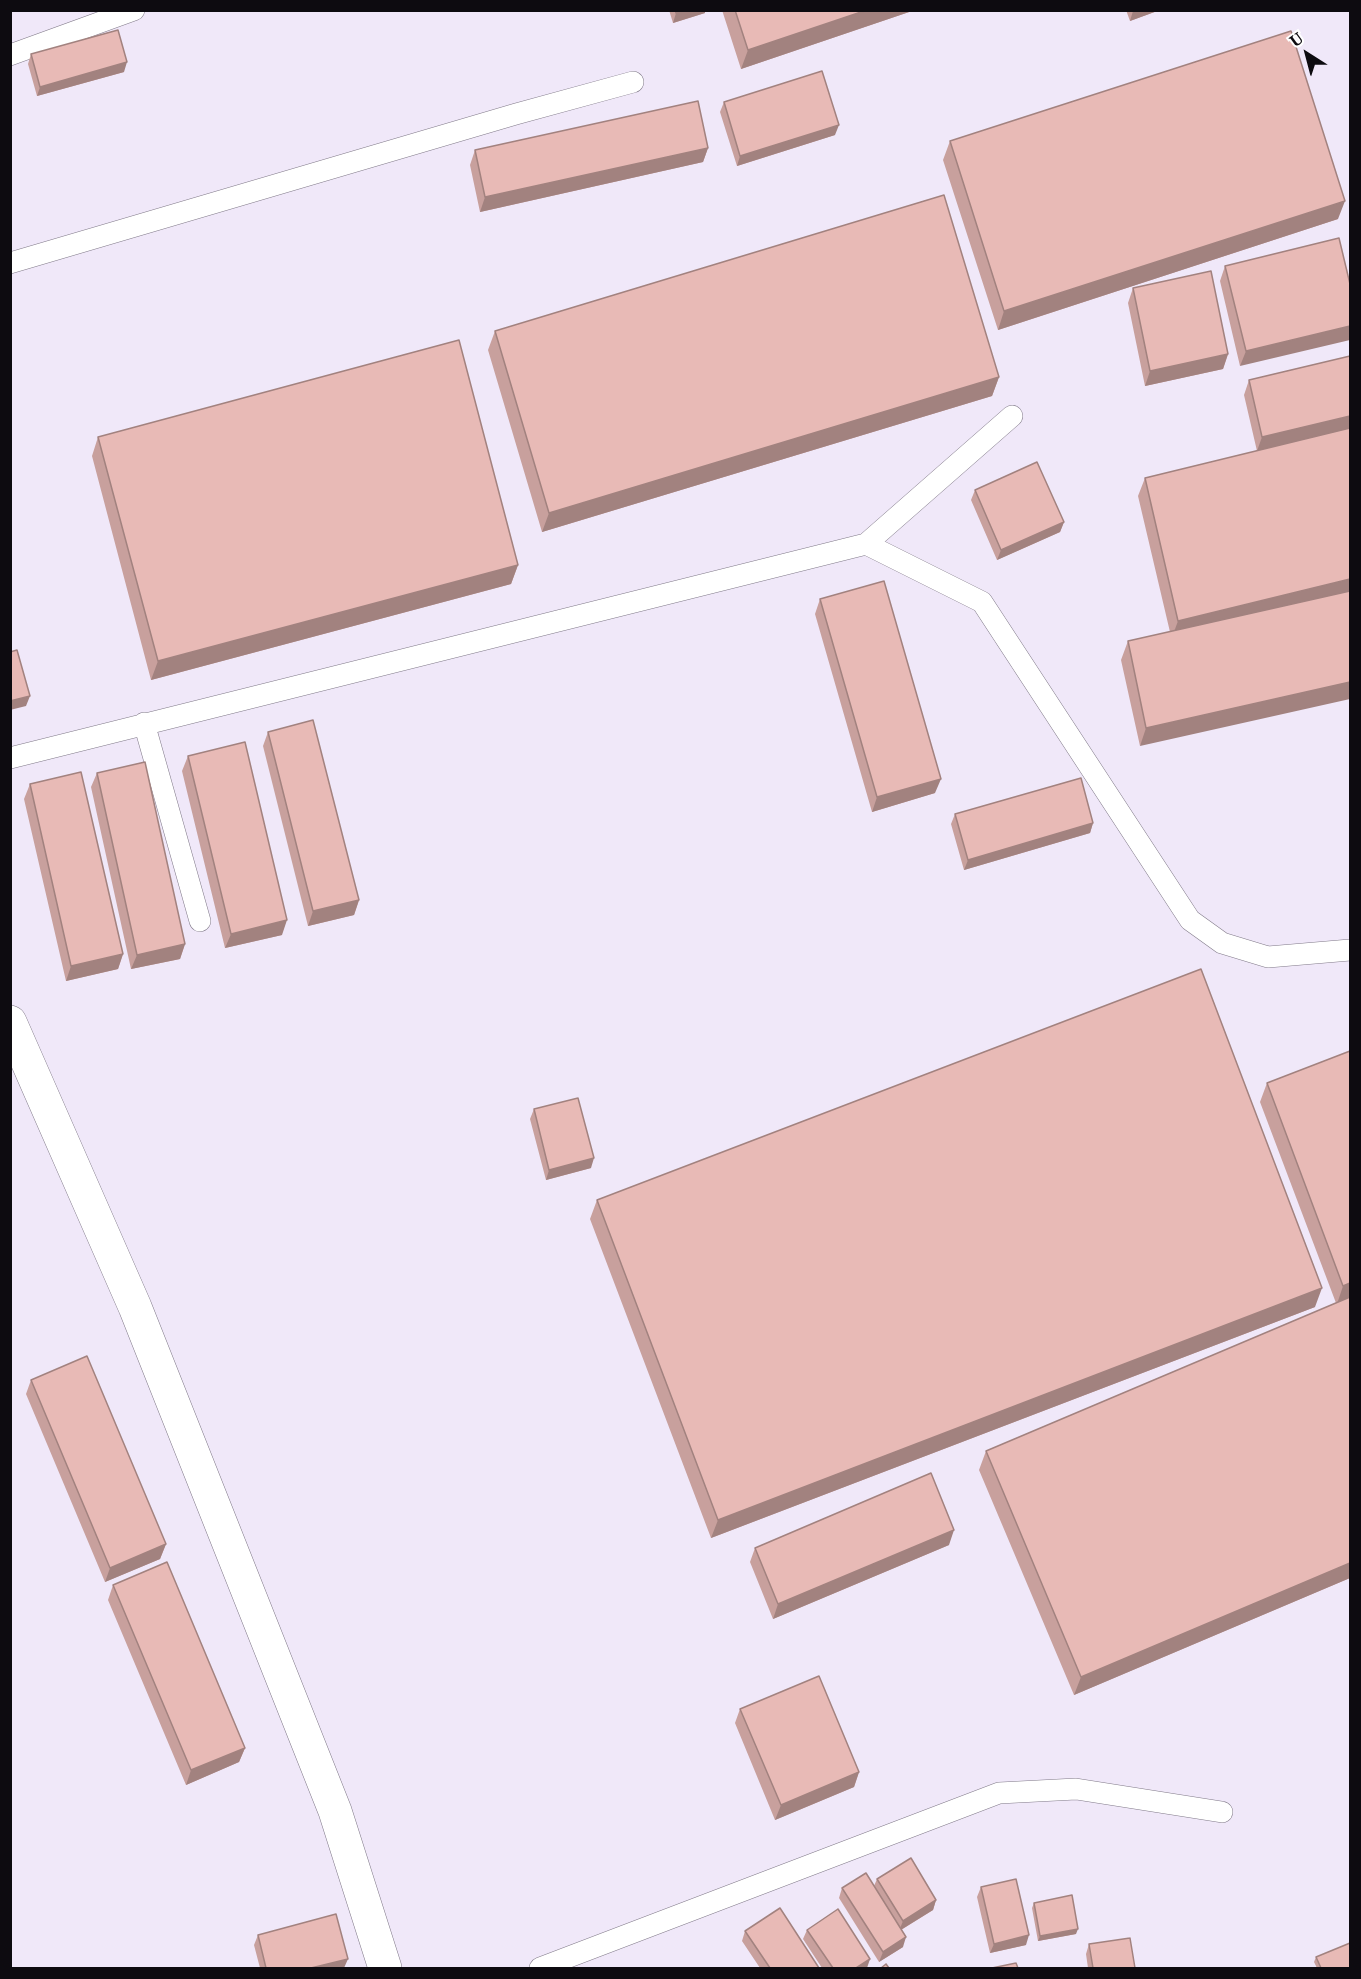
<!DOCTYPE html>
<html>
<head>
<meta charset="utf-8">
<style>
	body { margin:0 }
	#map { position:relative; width:1361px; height:1979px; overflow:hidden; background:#f0e8f9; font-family:"Noto Serif",serif }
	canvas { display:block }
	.frame { position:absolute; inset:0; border:12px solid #0d0b10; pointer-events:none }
	.north { position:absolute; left:1277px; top:24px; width:60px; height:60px; -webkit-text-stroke:4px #fff; paint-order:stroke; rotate:324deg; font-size:16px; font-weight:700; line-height:24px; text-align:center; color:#0d0b10 }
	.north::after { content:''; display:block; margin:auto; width:21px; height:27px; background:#0d0b10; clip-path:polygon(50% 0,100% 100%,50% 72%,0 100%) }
</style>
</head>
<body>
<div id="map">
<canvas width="1361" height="1979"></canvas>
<div class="frame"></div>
<div class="north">U</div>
</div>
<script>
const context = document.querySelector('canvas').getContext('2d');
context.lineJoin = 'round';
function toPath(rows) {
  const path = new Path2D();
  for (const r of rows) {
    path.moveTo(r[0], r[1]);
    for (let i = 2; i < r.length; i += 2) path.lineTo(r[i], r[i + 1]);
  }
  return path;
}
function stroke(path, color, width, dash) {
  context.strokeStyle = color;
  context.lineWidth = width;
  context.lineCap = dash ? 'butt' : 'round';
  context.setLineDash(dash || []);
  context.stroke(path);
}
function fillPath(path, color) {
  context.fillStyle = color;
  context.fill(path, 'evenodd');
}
const lane = toPath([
	[10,55,134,10],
	[10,263,516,114,633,82],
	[866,544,982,602,1190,920,1222,943,1268,957,1350,950],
	[144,723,200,921],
	[10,758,866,544,1012,416],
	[540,1968,999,1793,1076,1789,1222,1812]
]);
const secondary = toPath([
	[10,1022,135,1307,335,1811,385,1968]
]);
stroke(lane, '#817a89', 22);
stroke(secondary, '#817a89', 34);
stroke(lane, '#fff', 21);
stroke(secondary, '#fff', 33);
fillPath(toPath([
	[669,10,705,10,705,13,673,23],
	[722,10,915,10,741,69],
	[1126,10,1160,10,1130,21],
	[31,54,124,72,37,96,28,64],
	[724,102,835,135,737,166,720,112],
	[950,141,1338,219,998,330,943,160],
	[708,148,703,162,480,212,470,165,475,150],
	[1339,238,1240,366,1220,281,1225,266],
	[1133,288,1228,354,1223,369,1145,386,1128,303],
	[495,331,999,377,992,396,542,532,488,350],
	[1350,356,1140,746,1121,660,1128,641,1170,632,1138,496,1145,478,1257,451,1244,395,1249,380],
	[98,437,518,565,511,584,151,680,92,456],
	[975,490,1064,522,1060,532,997,560,971,500],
	[820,599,935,793,872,812,815,614],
	[268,732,359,900,354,915,308,926,263,746],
	[188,756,282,935,225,948,182,771],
	[97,773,185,944,180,959,131,969,91,787],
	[30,784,123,954,118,969,66,981,24,799],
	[955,814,1093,823,1090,833,964,870,951,824],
	[1350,1051,1350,1578,1074,1695,979,1470,986,1451,1336,1303,1260,1102,1267,1083],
	[534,1109,591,1168,546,1180,530,1119],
	[597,1200,1315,1307,711,1538,590,1219],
	[31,1380,166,1544,160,1559,105,1582,26,1394],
	[949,1545,773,1619,750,1562,755,1548],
	[113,1585,245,1748,239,1762,186,1785,108,1600],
	[740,1709,859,1772,854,1787,775,1820,735,1723],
	[877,1879,936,1900,933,1910,901,1930,903,1947,879,1962,839,1898,842,1888,874,1886],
	[981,1887,1026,1945,990,1953,977,1897],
	[1034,1903,1076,1934,1038,1941,1032,1908],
	[807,1930,867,1968,822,1968,803,1939],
	[745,1931,819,1968,760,1968,742,1941],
	[258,1935,344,1968,260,1968,254,1945],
	[1089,1944,1135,1968,1088,1968,1086,1954],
	[1316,1957,1350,1968,1317,1968,1314,1962]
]), '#c8a09d');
fillPath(toPath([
	[685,10,705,10,705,13,673,23,676,13],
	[867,10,915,10,741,69,748,50],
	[1134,10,1160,10,1130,21,1133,11],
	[127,62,124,72,37,96,40,87],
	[839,125,835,135,737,166,740,156],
	[708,148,703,162,480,212,485,197],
	[1345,201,1338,219,998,330,1004,311],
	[1350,326,1350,340,1240,366,1246,351],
	[1228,354,1223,369,1145,386,1150,371],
	[999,377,992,396,542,532,549,513],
	[1350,416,1350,429,1257,451,1262,437],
	[1064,522,1060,532,997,560,1001,550],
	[518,565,511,584,151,680,158,661],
	[1350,579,1350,597,1171,640,1178,621],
	[1350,682,1350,699,1140,746,1146,728],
	[30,696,26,706,10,710,10,701],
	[941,779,935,793,872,812,877,797],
	[1093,823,1090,833,964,870,968,860],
	[359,900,354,915,308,926,313,911],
	[287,920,282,935,225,948,231,934],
	[185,944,180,959,131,969,137,955],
	[123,954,118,969,66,981,71,966],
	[594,1158,591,1168,546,1180,549,1170],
	[1350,1283,1350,1299,1337,1304,1343,1286],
	[1322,1288,1315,1307,711,1538,718,1520],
	[954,1530,949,1545,773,1619,778,1604],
	[166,1544,160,1559,105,1582,110,1568],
	[1350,1563,1350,1578,1074,1695,1081,1677],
	[245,1748,239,1762,186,1785,191,1770],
	[859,1772,854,1787,775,1820,781,1805],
	[936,1900,933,1910,899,1931,903,1921],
	[1078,1929,1076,1934,1038,1941,1040,1936],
	[1029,1935,1026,1945,990,1953,994,1944],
	[906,1937,903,1947,879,1962,883,1952],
	[348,1959,344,1968,311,1968],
	[870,1959,867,1968,856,1968]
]), '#a2827f');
const building = toPath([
	[675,10,685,10,676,13,675,10],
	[735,10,867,10,748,50,735,10],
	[118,30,127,62,40,87,31,54,118,30],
	[1291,31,1345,201,1004,311,950,141,1291,31],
	[822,71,839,125,740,156,724,102,822,71],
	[698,101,708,148,485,197,475,150,698,101],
	[944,195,999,377,549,513,495,331,944,195],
	[1339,238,1350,284,1350,326,1246,351,1225,266,1339,238],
	[1211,271,1228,354,1150,371,1133,288,1211,271],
	[459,340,518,565,158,661,98,437,459,340],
	[1350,356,1350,416,1262,437,1249,380,1350,356],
	[1350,428,1350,579,1178,621,1145,478,1350,428],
	[1037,462,1064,522,1001,550,975,490,1037,462],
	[884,581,941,779,877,797,820,599,884,581],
	[1350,591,1350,682,1146,728,1128,641,1350,591],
	[17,650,30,696,10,701,10,652,17,650],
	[313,720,359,900,313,911,268,732,313,720],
	[245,742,287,920,231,934,188,756,245,742],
	[145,762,185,944,137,955,97,773,145,762],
	[81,772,123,954,71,966,30,784,81,772],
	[1081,778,1093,823,968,860,955,814,1081,778],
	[1201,969,1322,1288,718,1520,597,1200,1201,969],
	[1350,1051,1350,1283,1343,1286,1267,1083,1350,1051],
	[578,1098,594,1158,549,1170,534,1109,578,1098],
	[1350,1297,1350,1563,1081,1677,986,1451,1350,1297],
	[87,1356,166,1544,110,1568,31,1380,87,1356],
	[931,1473,954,1530,778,1604,755,1548,931,1473],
	[167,1562,245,1748,191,1770,113,1585,167,1562],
	[819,1676,859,1772,781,1805,740,1709,819,1676],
	[911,1858,936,1900,903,1921,877,1879,911,1858],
	[866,1873,906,1937,883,1952,842,1888,866,1873],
	[1016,1879,1029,1935,994,1944,981,1887,1016,1879],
	[1072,1895,1078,1929,1040,1936,1034,1903,1072,1895],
	[780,1908,819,1968,770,1968,745,1931,780,1908],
	[838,1909,870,1959,856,1968,833,1968,807,1930,838,1909],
	[336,1914,348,1959,311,1968,266,1968,258,1935,336,1914],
	[1130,1938,1135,1968,1093,1968,1089,1944,1130,1938],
	[1350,1943,1350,1968,1321,1968,1316,1957,1350,1943],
	[1016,1963,1018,1968,992,1968,1016,1963],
	[886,1964,889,1968,881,1968,886,1964]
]);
fillPath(building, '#e8bab6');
stroke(building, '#a2827f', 1.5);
</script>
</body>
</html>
